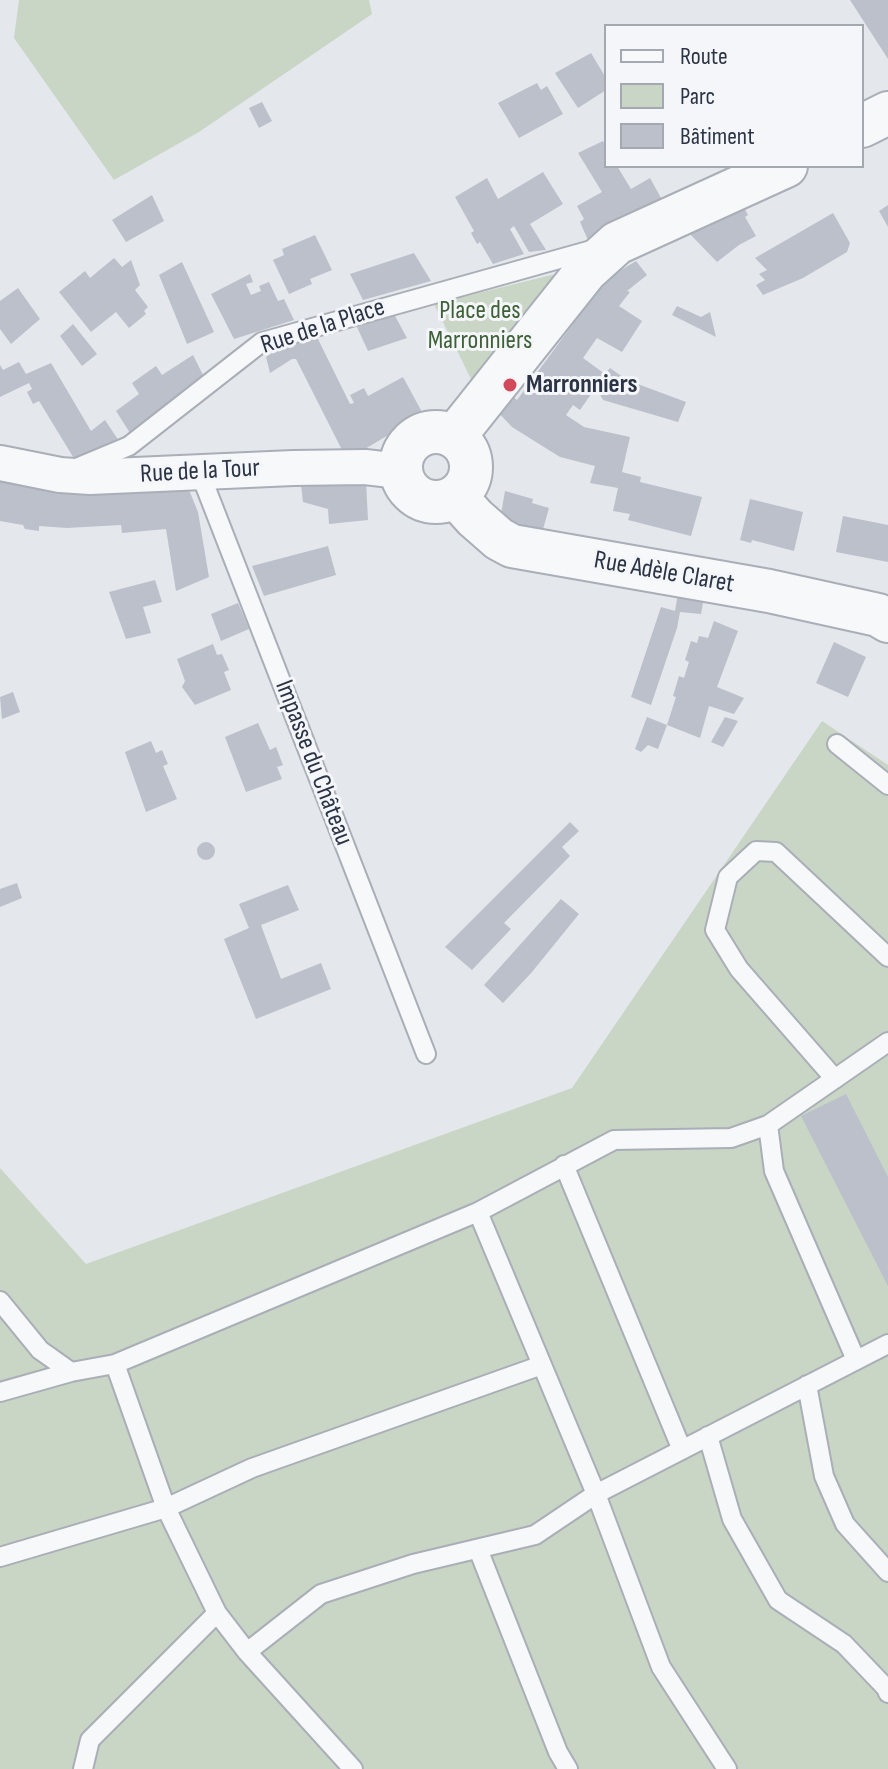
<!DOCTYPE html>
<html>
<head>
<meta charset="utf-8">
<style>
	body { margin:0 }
	#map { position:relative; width:888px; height:1769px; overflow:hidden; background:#e4e7ec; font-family:"Sofia Sans Condensed",sans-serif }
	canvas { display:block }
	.legend { position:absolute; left:604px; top:24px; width:260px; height:144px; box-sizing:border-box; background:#f4f6f9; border:2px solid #a4a8b1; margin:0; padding:10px 14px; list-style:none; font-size:24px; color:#2b3445 }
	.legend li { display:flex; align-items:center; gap:16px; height:40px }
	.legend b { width:40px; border:2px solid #a4a8b1 }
</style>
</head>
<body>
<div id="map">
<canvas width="888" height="1769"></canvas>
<ul class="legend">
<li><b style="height:10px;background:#f7f8fa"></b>Route</li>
<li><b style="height:22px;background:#c9d6c5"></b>Parc</li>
<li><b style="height:22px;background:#bbc0ca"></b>Bâtiment</li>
</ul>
</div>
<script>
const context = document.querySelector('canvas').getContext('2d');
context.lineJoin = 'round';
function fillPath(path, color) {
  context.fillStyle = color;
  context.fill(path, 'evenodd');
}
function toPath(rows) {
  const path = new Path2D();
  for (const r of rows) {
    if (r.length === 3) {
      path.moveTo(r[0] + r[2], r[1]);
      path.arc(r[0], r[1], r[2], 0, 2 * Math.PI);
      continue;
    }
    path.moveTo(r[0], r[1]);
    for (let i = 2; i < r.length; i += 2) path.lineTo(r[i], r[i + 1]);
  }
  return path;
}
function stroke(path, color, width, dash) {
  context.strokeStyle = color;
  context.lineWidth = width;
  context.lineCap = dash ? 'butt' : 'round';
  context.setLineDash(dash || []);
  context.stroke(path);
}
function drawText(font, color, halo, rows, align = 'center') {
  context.font = font + ' "Sofia Sans Condensed",sans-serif';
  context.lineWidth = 6;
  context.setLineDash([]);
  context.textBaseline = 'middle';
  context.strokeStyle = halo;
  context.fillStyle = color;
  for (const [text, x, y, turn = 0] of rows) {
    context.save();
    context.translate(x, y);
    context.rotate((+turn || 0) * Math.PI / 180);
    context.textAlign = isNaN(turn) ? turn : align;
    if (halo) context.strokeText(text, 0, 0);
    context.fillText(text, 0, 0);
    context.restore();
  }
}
fillPath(toPath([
	[19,0,369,0,372,14,199,132,114,180,14,38],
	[572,270,474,385,434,304],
	[822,721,888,765,888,1769,0,1769,0,1168,86,1264,572,1088]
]), '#c9d6c5');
fillPath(toPath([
	[850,0,888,0,888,59],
	[591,53,606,78,606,90,578,108,555,73],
	[537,83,541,90,547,86,563,114,519,138,498,103],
	[262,102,272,121,259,128,249,108],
	[603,141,606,146,606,166,617,166,631,189,650,178,666,207,588,240,580,222,584,219,577,206,602,192,578,153],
	[543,172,563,204,530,224,546,250,529,252,514,226,510,229,524,254,493,264,480,242,477,244,471,233,474,231,455,197,487,178,498,199],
	[152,195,164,221,126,242,112,220],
	[888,205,888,227,879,211],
	[743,206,748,215,745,217,756,236,739,245,717,262,690,234],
	[833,213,850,243,847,252,803,278,763,295,756,285,765,280,759,274,767,270,755,258],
	[315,235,332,270,310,279,312,284,289,294,273,260,284,255,282,249],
	[414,253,431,281,363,300,350,274],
	[114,258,122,267,131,260,140,285,135,290,148,307,144,311,146,314,129,328,116,312,91,332,59,292,85,271,90,278],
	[636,261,647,275,627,291,630,292,619,306,642,321,622,352,597,338,583,358,605,374,610,368,627,380,686,402,678,422,603,400,596,387,580,410,573,405,566,415,584,427,630,437,622,472,641,477,640,482,702,497,691,536,628,520,630,514,613,511,618,488,590,483,595,466,560,457,512,427,495,409,511,395,517,400,606,279],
	[182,262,214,332,187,344,159,275],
	[250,274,253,282,246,284,251,295,261,291,259,286,269,282,278,301,284,299,294,320,234,339,211,294],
	[18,288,40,319,11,344,0,329,0,301],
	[677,306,701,317,710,312,716,337,672,315],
	[394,314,407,338,368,351,357,327],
	[73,324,97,354,82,366,60,336],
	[315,333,350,404,354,403,350,395,364,388,368,396,403,377,423,414,365,449,342,450,296,359,292,359,270,373,266,357,285,344],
	[193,355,204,377,130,433,116,411,139,394,132,383,156,366,162,375],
	[19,362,26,374,51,363,91,431,105,420,119,441,78,465,39,401,33,404,27,392,32,389,29,383,0,397,0,365,3,370],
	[0,480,187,485,198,512,209,577,176,591,166,529,122,533,121,525,67,528,39,526,39,531,25,529,23,525,0,521],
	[366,481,368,520,329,524,328,509,303,502,301,485],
	[505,491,533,499,532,503,549,508,542,533,516,526,501,514],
	[750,499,803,512,794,551,752,540,751,543,740,540],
	[843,516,888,525,888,562,836,552],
	[328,546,336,575,264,596,252,566],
	[155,580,162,602,143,607,151,633,126,639,109,592],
	[678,593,704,597,701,614,680,612,677,628,651,705,631,697,661,607,675,611],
	[238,603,249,629,221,641,211,614],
	[714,621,738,631,717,687,744,698,734,714,709,706,700,738,667,725,676,697,673,696,679,676,684,678,689,662,685,660,691,641,697,643,699,636,708,638],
	[834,642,866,657,848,697,816,683],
	[213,644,217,655,222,654,229,670,224,672,231,690,195,705,182,687,185,681,177,659],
	[13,692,20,712,2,719,0,697],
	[647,717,667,725,658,749,648,745,641,752,635,749],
	[725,717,738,721,723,747,711,742],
	[258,723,270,750,276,747,283,765,277,767,282,779,246,792,225,737],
	[151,741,156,753,162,750,168,764,163,766,177,799,146,812,125,752],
	[570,822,579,831,562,847,570,856,504,923,511,929,472,970,445,947],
	[206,851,9],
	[17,883,22,898,0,907,0,889],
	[288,885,299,910,261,925,281,979,321,963,331,989,256,1019,224,939,249,928,239,904],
	[561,899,579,914,532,972,503,1003,484,985],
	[846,1094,888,1177,888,1286,801,1116]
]), '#bbc0ca');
const service = toPath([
	[74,469,129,446,262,342,595,249],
	[200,473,426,1054],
	[837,744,888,785],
	[835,1079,739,969,715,930,728,877,756,851,776,852,888,957],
	[564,1165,682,1450],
	[0,1301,40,1350,71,1372],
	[856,1360,774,1171,768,1125,888,1042],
	[115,1364,478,1212,614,1140,731,1138,768,1125],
	[807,1385,824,1476,845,1524,888,1572],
	[0,1392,71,1372,115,1364,166,1508,217,1613,247,1652,353,1769],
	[708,1436,732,1519,778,1600,844,1644,886,1688,888,1693],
	[478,1549,558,1752,568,1769],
	[0,1557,166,1508,252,1468,542,1365],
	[247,1652,321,1594,413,1564,535,1535,596,1494,478,1212],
	[83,1769,90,1740,217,1613],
	[727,1769,661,1667,596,1494,888,1344]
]);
const minor = toPath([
	[0,463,60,475,90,477,293,468,365,467,400,471]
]);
const tertiary = toPath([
	[862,126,888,113],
	[436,467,35],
	[454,437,586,271,617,243,786,166],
	[456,497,475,518,499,539,512,546,769,591,878,615,888,621]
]);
stroke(service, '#a9aeb7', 22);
stroke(minor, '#a9aeb7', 38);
stroke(tertiary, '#a9aeb7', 46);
stroke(service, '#f7f8fa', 18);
stroke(minor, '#f7f8fa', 34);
stroke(tertiary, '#f7f8fa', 42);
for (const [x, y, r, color] of [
	[510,385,8,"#d1495b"]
]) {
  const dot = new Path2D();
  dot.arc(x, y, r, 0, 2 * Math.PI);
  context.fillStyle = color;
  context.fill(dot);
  stroke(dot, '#f4f6f9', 3);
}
drawText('26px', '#3f6138', '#f4f6f9', [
	["Place des",480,311],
	["Marronniers",480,341]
]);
drawText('26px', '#2b3445', '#f4f6f9', [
	["Rue de la Place",323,327,-18],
	["Rue de la Tour",200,472,-3],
	["Rue Adèle Claret",664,573,10],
	["Impasse du Château",313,763,69]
]);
drawText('bold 26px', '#2b3445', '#f4f6f9', [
	["Marronniers",526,385]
], 'left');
</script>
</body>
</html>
